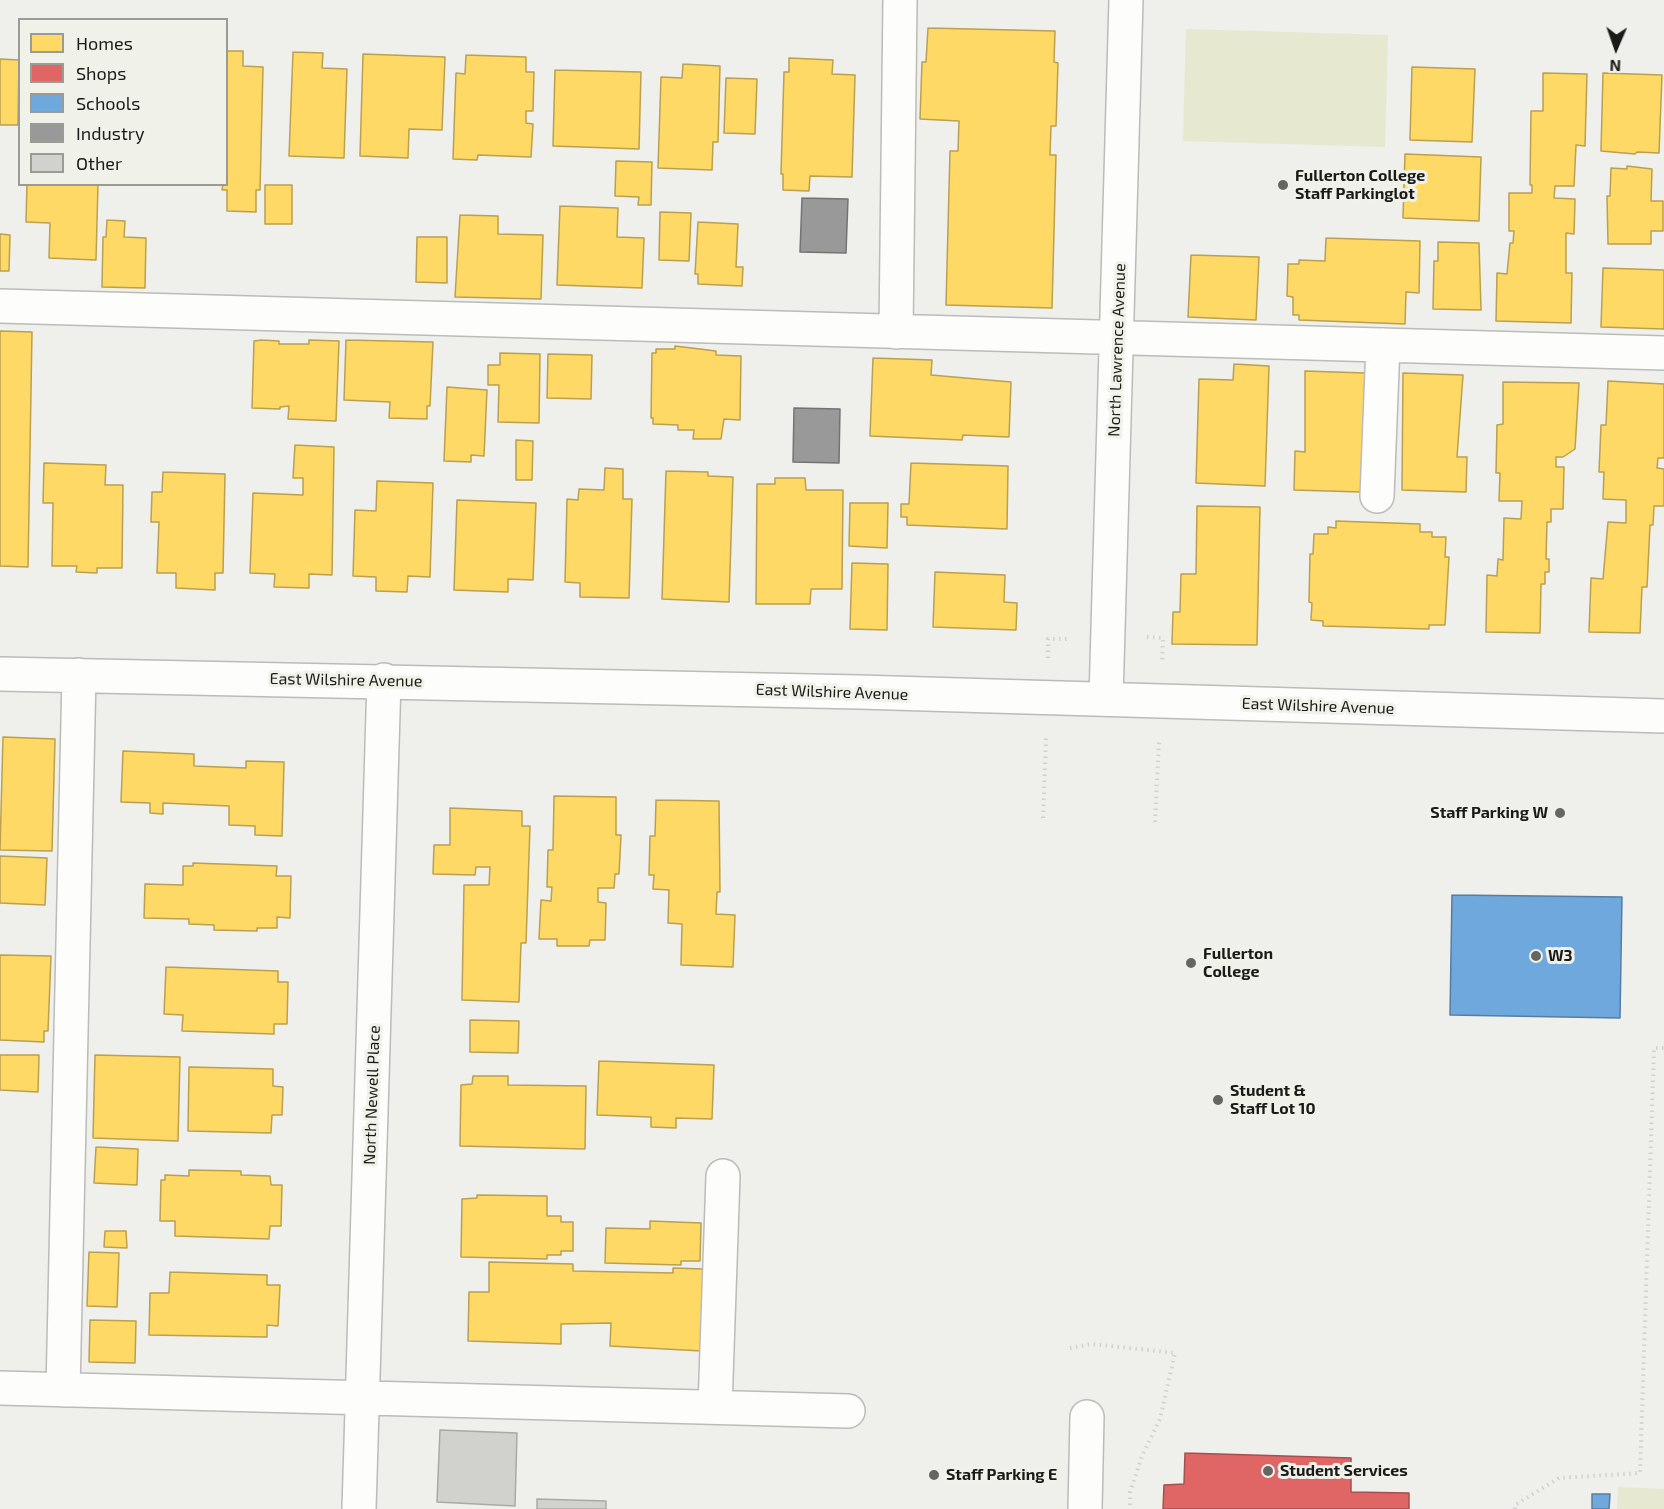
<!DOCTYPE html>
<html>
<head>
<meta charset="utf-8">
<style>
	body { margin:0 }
	#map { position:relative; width:1664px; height:1509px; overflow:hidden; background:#efefeb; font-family:"Exo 2",sans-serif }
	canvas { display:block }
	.legend { position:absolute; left:18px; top:18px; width:210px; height:168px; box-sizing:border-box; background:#f0f1e9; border:2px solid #9a9b95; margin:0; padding:8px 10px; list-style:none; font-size:18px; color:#1a1a18 }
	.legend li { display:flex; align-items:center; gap:12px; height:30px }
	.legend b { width:30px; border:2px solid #9a9b95 }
	.north { position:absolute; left:1586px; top:18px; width:60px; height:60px; -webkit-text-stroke:4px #f0f1e9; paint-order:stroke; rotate:182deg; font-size:16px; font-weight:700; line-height:24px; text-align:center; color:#1a1a18 }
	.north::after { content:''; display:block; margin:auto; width:21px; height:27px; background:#1a1a18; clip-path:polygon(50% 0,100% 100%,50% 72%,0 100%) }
</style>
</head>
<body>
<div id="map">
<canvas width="1664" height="1509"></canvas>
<ul class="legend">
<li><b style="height:16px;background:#ffd966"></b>Homes</li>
<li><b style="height:16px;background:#e06666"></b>Shops</li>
<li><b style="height:16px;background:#6fa8dc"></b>Schools</li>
<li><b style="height:16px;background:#999"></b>Industry</li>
<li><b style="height:16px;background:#d1d1ce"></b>Other</li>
</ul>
<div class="north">N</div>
</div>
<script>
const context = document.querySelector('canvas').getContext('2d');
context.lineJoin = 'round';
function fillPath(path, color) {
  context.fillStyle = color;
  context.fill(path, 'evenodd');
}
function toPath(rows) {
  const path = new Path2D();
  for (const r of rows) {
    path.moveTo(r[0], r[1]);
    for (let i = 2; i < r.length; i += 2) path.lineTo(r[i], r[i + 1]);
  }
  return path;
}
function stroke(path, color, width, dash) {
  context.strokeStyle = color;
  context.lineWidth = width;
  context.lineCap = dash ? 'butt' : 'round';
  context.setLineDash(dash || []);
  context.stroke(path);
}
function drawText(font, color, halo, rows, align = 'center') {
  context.font = font + ' "Exo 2",sans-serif';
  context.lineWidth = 6;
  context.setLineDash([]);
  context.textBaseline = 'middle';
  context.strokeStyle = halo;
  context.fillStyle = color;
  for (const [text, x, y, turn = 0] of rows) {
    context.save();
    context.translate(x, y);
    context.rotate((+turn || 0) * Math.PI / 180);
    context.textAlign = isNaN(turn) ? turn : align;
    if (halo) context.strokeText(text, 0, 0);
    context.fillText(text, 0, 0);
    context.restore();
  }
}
fillPath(toPath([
	[1186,29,1388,35,1385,147,1183,141],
	[1618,1487,1664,1489,1664,1509,1617,1509]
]), '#e6e8d0');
const homes = toPath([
	[928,28,1055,31,1054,62,1058,63,1056,126,1051,126,1050,155,1056,155,1052,308,946,305,950,151,958,151,959,121,920,119,922,62,926,62,928,28],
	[226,51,243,51,243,66,263,67,260,190,256,190,256,212,227,211,227,190,222,190,223,184,226,184,226,51],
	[293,52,323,53,322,68,347,69,344,158,289,156,293,52],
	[363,54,445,57,442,130,409,129,408,158,360,156,363,54],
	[466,55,526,57,526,72,534,72,533,111,526,111,526,123,533,124,531,157,478,155,477,160,453,159,456,73,465,74,466,55],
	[789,58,833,60,832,74,855,75,852,177,810,176,809,191,783,190,783,174,781,174,784,72,789,72,789,58],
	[0,59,19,60,18,125,0,125,0,59],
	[683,64,720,66,718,142,713,142,712,170,658,168,661,77,682,78,683,64],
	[1412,67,1475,69,1472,142,1410,140,1412,67],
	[555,70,641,72,639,149,553,146,555,70],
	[1543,73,1587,74,1585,146,1576,145,1574,186,1555,186,1554,198,1575,199,1574,234,1566,233,1566,273,1572,273,1571,323,1496,321,1497,273,1507,274,1510,243,1513,243,1514,231,1509,231,1509,193,1532,193,1532,185,1530,185,1531,111,1543,111,1543,73],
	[1603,73,1662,75,1659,153,1637,152,1635,154,1601,151,1603,73],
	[726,78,757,79,755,134,724,133,726,78],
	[1405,154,1481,157,1479,221,1403,218,1405,154],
	[616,161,652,162,651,205,638,205,639,197,615,196,616,161],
	[1627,166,1652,169,1651,201,1663,201,1663,231,1651,231,1651,244,1608,244,1607,196,1610,196,1611,168,1627,169,1627,166],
	[27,184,98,184,96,260,49,258,50,223,26,222,27,184],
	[265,185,292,185,292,224,265,224,265,185],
	[560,206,618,208,617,237,644,238,642,288,557,285,560,206],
	[660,212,691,213,689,261,659,260,660,212],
	[460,215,498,216,498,234,543,235,541,299,455,297,460,215],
	[107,220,125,221,124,237,146,238,145,288,102,287,103,237,106,237,107,220],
	[698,222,738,224,736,267,743,267,742,286,698,284,698,274,695,274,698,222],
	[0,234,10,235,9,271,0,271,0,234],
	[417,237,447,237,447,283,416,282,417,237],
	[1326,238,1420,241,1419,293,1406,292,1405,324,1299,320,1299,315,1293,315,1293,297,1287,296,1288,264,1299,264,1299,260,1325,261,1326,238],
	[1438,242,1479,243,1481,310,1433,309,1434,261,1438,261,1438,242],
	[1191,255,1259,257,1256,320,1188,317,1191,255],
	[1603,268,1664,270,1664,329,1601,327,1603,268],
	[0,331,32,332,28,567,0,566,0,331],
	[262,340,279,341,279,344,309,344,309,340,339,341,336,421,288,419,289,406,280,407,280,409,252,408,254,341,262,340],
	[346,340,433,342,430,406,427,406,427,419,389,418,390,402,344,400,346,340],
	[675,346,716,351,716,355,741,356,740,420,724,419,721,439,693,439,694,430,678,430,678,425,653,424,653,418,651,418,652,353,656,353,656,349,675,349,675,346],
	[500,353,540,354,539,423,498,422,499,385,488,385,488,365,500,365,500,353],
	[548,354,592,355,591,399,547,398,548,354],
	[873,358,932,360,931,375,1011,382,1009,437,963,435,962,440,870,436,873,358],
	[1234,364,1269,366,1265,486,1196,483,1199,379,1233,380,1234,364],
	[1305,371,1365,373,1361,492,1294,490,1295,451,1305,452,1305,371],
	[1403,373,1463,375,1457,457,1467,457,1466,492,1402,490,1403,373],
	[1608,381,1664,384,1664,458,1658,458,1657,468,1664,469,1664,506,1654,506,1653,525,1650,525,1647,587,1642,587,1640,633,1589,632,1591,578,1603,579,1608,522,1626,523,1626,500,1603,499,1604,472,1599,472,1601,425,1606,425,1608,381],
	[1503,382,1579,383,1575,449,1563,457,1556,457,1556,467,1564,467,1563,509,1551,509,1551,522,1547,522,1546,559,1549,559,1549,572,1545,572,1545,584,1541,584,1540,633,1486,632,1487,575,1497,576,1498,559,1503,560,1504,518,1521,519,1522,501,1499,501,1500,473,1496,473,1497,425,1503,424,1503,382],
	[447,387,487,390,484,456,471,455,471,462,444,461,447,387],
	[516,440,533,441,532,480,516,480,516,440],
	[295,445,334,447,332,575,309,574,309,588,274,587,275,574,250,573,253,493,303,495,303,478,293,478,295,445],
	[44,463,106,465,105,485,123,485,122,568,97,568,97,573,76,572,77,566,52,566,53,503,43,503,44,463],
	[911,463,1008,466,1007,529,907,525,907,517,901,517,901,504,909,504,911,463],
	[605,468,623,469,623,499,632,499,629,598,580,597,580,583,565,582,567,499,578,500,579,489,604,490,605,468],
	[666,471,708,472,708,476,733,477,729,602,662,599,666,471],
	[163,472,225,474,223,573,215,573,215,590,176,588,176,573,157,573,159,522,151,522,152,492,162,492,163,472],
	[775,478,805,478,806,490,843,490,842,589,811,589,810,604,756,604,757,484,775,484,775,478],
	[377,481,433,483,430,577,408,576,407,592,376,591,376,577,353,576,355,510,376,511,377,481],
	[457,500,536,503,533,580,508,579,508,592,454,590,457,500],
	[850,503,888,503,887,548,849,546,850,503],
	[1197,506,1260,507,1257,645,1172,644,1173,612,1180,612,1181,574,1196,574,1197,506],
	[1336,521,1420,524,1420,532,1432,532,1432,537,1446,537,1445,557,1449,557,1445,625,1429,625,1429,629,1323,626,1323,621,1311,620,1312,603,1309,602,1310,554,1313,554,1314,534,1328,534,1328,527,1336,528,1336,521],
	[852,563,888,564,887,630,850,629,852,563],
	[935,572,1005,575,1004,602,1017,603,1016,630,933,627,935,572],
	[3,737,55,739,52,851,0,850,3,737],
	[123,751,194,754,194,766,246,768,246,761,284,762,282,836,255,835,255,826,229,825,229,806,163,803,163,814,150,813,150,803,121,802,123,751],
	[554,796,616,797,616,835,621,835,619,874,615,874,614,888,598,888,598,902,606,903,605,940,590,940,589,946,557,946,557,939,539,939,541,900,551,901,552,887,547,887,548,850,553,850,554,796],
	[656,800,719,801,720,892,717,892,716,914,735,915,733,967,681,965,682,924,668,923,669,890,653,889,654,875,649,875,650,836,655,836,656,800],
	[450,808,522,811,522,826,530,826,526,943,521,943,519,1002,462,1000,464,885,489,885,490,867,476,867,475,875,433,874,434,845,450,845,450,808],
	[0,856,47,858,45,905,0,903,0,856],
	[193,863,277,866,276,876,291,876,290,918,277,917,277,928,257,928,257,931,214,930,214,925,189,924,189,919,144,918,145,884,183,885,183,866,193,866,193,863],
	[0,955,51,956,48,1031,44,1031,44,1042,0,1040,0,955],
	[166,967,278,971,278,982,288,982,287,1024,274,1024,274,1034,182,1031,183,1015,164,1014,166,967],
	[470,1020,519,1021,518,1053,470,1052,470,1020],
	[0,1055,39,1055,38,1092,0,1090,0,1055],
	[95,1055,180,1057,178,1141,93,1138,95,1055],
	[599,1061,714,1065,712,1119,676,1118,676,1128,651,1127,651,1117,597,1115,599,1061],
	[189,1067,273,1069,273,1086,283,1087,282,1115,272,1115,271,1133,188,1131,189,1067],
	[473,1076,508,1076,508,1085,586,1086,585,1149,460,1146,461,1085,472,1084,473,1076],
	[96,1147,138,1149,137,1185,94,1183,96,1147],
	[189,1170,241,1171,241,1175,270,1176,271,1185,282,1185,281,1226,270,1226,269,1239,175,1236,175,1221,160,1221,161,1180,165,1180,165,1175,189,1176,189,1170],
	[477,1195,547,1196,547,1216,561,1216,561,1222,573,1222,573,1251,561,1251,561,1255,547,1255,547,1259,461,1257,462,1199,477,1198,477,1195],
	[650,1221,701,1223,700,1261,681,1261,681,1265,605,1263,606,1228,650,1229,650,1221],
	[105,1231,126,1231,127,1248,104,1247,105,1231],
	[89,1252,119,1253,117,1307,87,1306,89,1252],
	[489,1262,573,1264,573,1271,673,1273,673,1268,704,1269,702,1351,610,1346,611,1323,561,1324,561,1344,468,1341,469,1292,489,1292,489,1262],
	[170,1272,267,1275,267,1285,280,1285,278,1326,267,1325,267,1337,149,1335,150,1293,169,1293,170,1272],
	[90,1320,136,1321,135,1363,89,1362,90,1320]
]);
fillPath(homes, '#ffd966');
stroke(homes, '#baa04f', 1.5);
const shops = toPath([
	[1185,1453,1351,1458,1351,1492,1409,1493,1409,1509,1163,1509,1164,1485,1184,1484,1185,1453]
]);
fillPath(shops, '#e06666');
stroke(shops, '#a54f4f', 1.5);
const schools = toPath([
	[1452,895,1622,897,1620,1018,1450,1015,1452,895],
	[1592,1494,1610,1494,1609,1509,1592,1509,1592,1494]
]);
fillPath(schools, '#6fa8dc');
stroke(schools, '#567da1', 1.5);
const industry = toPath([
	[802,198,848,199,846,253,800,252,802,198],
	[794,408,840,409,839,463,793,462,794,408]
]);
fillPath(industry, '#999');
stroke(industry, '#737372', 1.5);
const building = toPath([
	[440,1430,517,1433,515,1506,437,1502,440,1430],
	[537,1499,606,1501,606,1509,537,1509,537,1499]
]);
fillPath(building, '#d1d1ce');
stroke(building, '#a9a9a6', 1.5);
const minor = toPath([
	[0,306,1664,353],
	[896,332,900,0],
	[1377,496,1383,345],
	[0,674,859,692,1664,716],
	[1106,699,1126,0],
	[0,1388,848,1411],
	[63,1390,79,675],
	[715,1407,723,1176],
	[359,1509,384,680],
	[1085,1509,1087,1417]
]);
stroke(minor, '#bbbbb8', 36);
stroke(toPath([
	[1147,637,1163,638,1162,662],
	[1048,658,1048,639,1067,639],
	[1043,818,1046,737],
	[1155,822,1159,741],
	[1070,1348,1092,1344,1175,1353,1160,1419,1142,1456,1130,1492,1130,1509],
	[1515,1509,1515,1505,1559,1478,1640,1473,1654,1048,1664,1048]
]), '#d1d1d1', 4, [1.5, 4.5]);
stroke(minor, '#fdfdfc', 33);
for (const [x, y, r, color] of [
	[1283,185,6,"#656562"],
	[1560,813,6,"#656562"],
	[1536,956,6,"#656562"],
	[1191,963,6,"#656562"],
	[1218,1100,6,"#656562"],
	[1268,1471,6,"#656562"],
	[934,1475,6,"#656562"]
]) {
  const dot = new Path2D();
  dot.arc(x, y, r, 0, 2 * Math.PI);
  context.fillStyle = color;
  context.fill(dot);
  stroke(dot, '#f0f1e9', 2);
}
drawText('bold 16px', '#1a1a18', '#f0f1e9', [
	["Fullerton College",1295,176],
	["Staff Parkinglot",1295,194],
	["Staff Parking W",1548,813,"right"],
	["Fullerton",1203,954],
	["College",1203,972],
	["W3",1548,956],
	["Student &",1230,1091],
	["Staff Lot 10",1230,1109],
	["Student Services",1280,1471],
	["Staff Parking E",946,1475]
], 'left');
drawText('16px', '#1a1a18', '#f0f1e9', [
	["North Lawrence Avenue",1117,350,-88],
	["East Wilshire Avenue",346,680,1],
	["East Wilshire Avenue",832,692,2],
	["East Wilshire Avenue",1318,706,2],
	["North Newell Place",372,1095,-88]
]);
</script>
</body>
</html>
